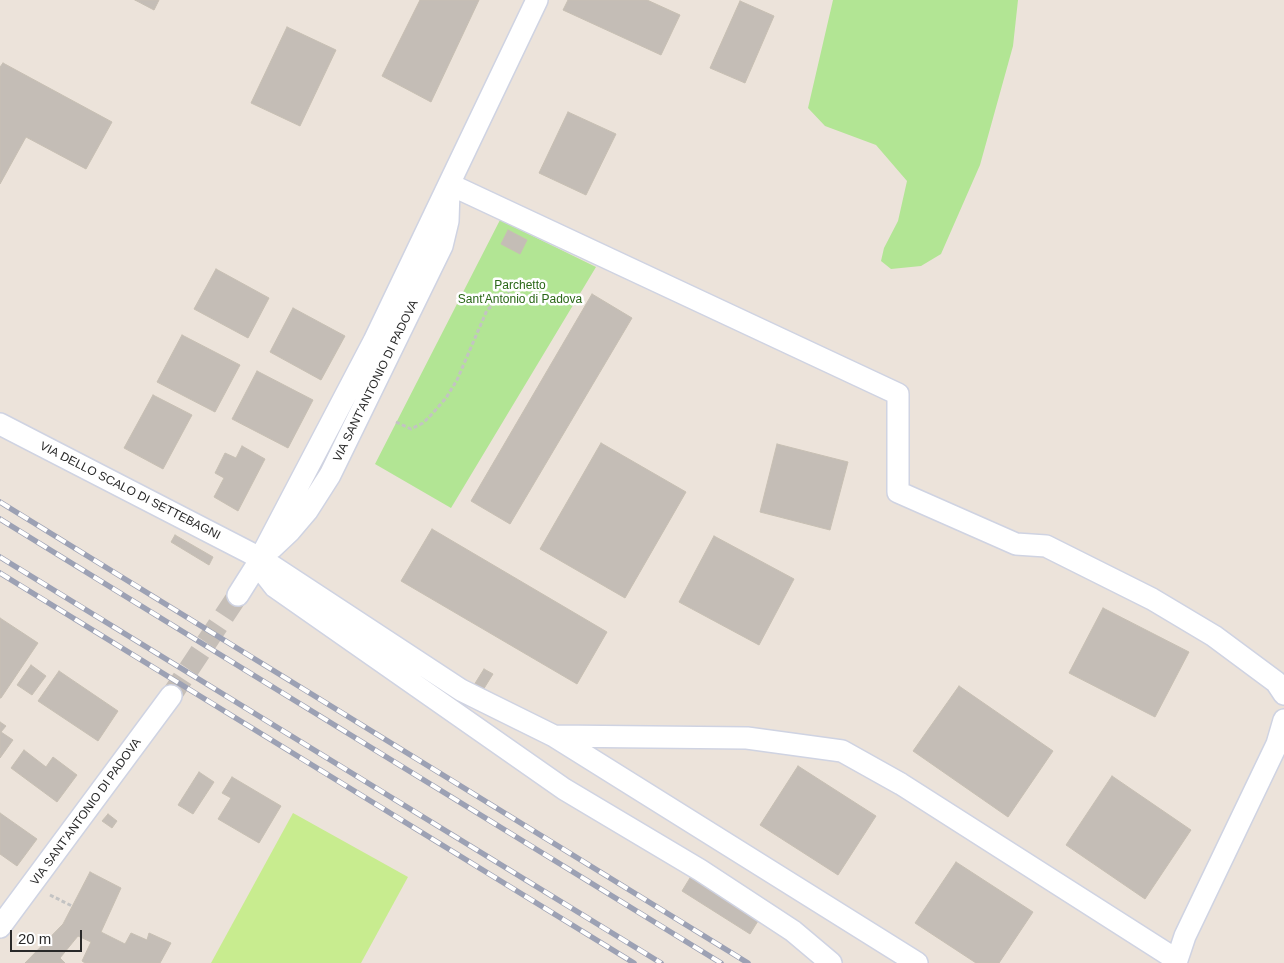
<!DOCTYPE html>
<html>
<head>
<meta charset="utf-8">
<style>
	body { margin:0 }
	#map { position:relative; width:1284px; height:963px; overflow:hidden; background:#ece3da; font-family:Helvetica,sans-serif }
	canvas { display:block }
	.scale { position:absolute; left:10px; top:930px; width:72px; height:22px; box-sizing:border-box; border:2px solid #292929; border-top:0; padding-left:6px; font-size:15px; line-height:18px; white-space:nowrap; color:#292929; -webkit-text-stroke:4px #fff; paint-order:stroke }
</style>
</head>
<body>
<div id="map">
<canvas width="1284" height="963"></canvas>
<div class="scale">20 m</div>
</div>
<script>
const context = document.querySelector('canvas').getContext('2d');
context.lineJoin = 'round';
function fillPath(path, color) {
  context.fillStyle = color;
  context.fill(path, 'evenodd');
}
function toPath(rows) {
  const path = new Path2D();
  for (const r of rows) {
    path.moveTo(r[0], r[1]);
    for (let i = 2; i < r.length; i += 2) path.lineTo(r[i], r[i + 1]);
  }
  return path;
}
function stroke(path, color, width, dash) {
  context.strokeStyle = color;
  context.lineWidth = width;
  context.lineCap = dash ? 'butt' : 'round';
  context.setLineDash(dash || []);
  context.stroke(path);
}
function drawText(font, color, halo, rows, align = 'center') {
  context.font = font + ' Helvetica,sans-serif';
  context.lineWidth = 5;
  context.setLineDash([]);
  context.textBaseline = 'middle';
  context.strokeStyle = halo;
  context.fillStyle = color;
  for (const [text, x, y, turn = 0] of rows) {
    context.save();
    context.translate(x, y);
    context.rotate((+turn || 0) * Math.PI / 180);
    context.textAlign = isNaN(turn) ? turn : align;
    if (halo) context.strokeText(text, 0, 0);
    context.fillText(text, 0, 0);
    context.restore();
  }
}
fillPath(toPath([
	[833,0,1018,0,1013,46,980,165,941,254,921,266,891,269,881,261,884,248,898,221,907,181,876,145,825,126,808,108],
	[500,220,596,267,451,508,375,464]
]), '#b2e594');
fillPath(toPath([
	[293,813,408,877,361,963,211,963]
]), '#c8ec8f');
const building = toPath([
	[135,0,159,0,154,10,135,0],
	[420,0,479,0,431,102,382,76,420,0],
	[568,0,647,0,680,15,661,55,563,10,568,0],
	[740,1,774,16,745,83,710,68,740,1],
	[287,27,336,50,300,126,251,103,287,27],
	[3,63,112,122,86,169,26,137,0,184,0,67,3,63],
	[568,112,616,134,586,195,539,173,568,112],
	[508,230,527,240,520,254,501,244,508,230],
	[216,269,269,298,248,338,194,309,216,269],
	[592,294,632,318,510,524,471,501,592,294],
	[293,308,345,336,321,380,270,352,293,308],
	[182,335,240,365,215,412,157,382,182,335],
	[257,371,313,400,288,448,232,419,257,371],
	[153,395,192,415,163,469,124,448,153,395],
	[601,443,686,492,625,598,540,549,601,443],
	[777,444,848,462,830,530,760,512,777,444],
	[242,446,265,459,238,511,214,497,224,478,215,473,225,453,236,458,242,446],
	[432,529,607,632,577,684,401,581,432,529],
	[175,535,213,557,209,565,171,542,175,535],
	[714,536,794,579,759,645,679,602,714,536],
	[1103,608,1189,652,1155,717,1069,673,1103,608],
	[0,618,38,643,1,698,0,698,0,618],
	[31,665,46,676,32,695,17,685,31,665],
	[484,669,493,674,483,690,474,685,484,669],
	[59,671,118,711,98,741,38,701,59,671],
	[959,686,1053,751,1008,817,913,751,959,686],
	[0,722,6,726,1,732,13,740,0,758,0,722],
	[24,750,46,767,53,757,77,775,57,802,11,768,24,750],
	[798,766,876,816,838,875,760,825,798,766],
	[199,772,214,782,193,814,178,805,199,772],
	[1112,776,1191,830,1145,899,1066,845,1112,776],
	[232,777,281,806,259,843,218,819,231,798,222,793,232,777],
	[0,813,37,839,17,866,0,854,0,813],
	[108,814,117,821,112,828,102,821,108,814],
	[956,862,1033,912,999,963,976,963,915,923,956,862],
	[90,872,121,888,101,932,125,944,131,933,147,940,149,933,171,943,160,963,85,963,82,961,91,942,78,936,60,958,65,963,25,963,63,924,90,872],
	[693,873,761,916,750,934,682,891,693,873]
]);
fillPath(building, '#c4bdb6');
stroke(building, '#c7bfb3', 1);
stroke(toPath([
	[171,696,238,595]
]), '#c5beb7', 21, [21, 11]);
const street = toPath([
	[449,184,898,394,898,492,1016,544,1046,546,1152,599,1214,636,1276,682,1284,694],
	[0,424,260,558,461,690,554,736,917,963],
	[272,548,290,531,307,511,330,475,442,246,448,221,449,191],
	[260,558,264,573,275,587,564,789,700,870,793,931,831,963],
	[238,595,255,568,374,341,537,0],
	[554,736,747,738,842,751,901,784,1177,960],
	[0,927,171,696],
	[1176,963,1185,936,1277,744,1284,720]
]);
stroke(street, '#cfd3e2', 24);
stroke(toPath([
	[396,422,411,429,423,423,432,414,446,398,457,380,487,310,509,291],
	[50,895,72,906]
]), '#c3c3c3', 3, [4, 2.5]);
stroke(street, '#fff', 21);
const rail = toPath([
	[0,502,748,963],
	[0,519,721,963],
	[0,557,661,963],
	[0,573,634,963]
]);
stroke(rail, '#9ca1b4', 5.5);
stroke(rail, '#fff', 4, [11]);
drawText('12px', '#2a6717', '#fff', [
	["Parchetto",520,286],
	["Sant'Antonio di Padova",520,300]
]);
drawText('12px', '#292929', '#fff', [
	["VIA SANT'ANTONIO DI PADOVA",376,381,-64],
	["VIA DELLO SCALO DI SETTEBAGNI",130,491,27],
	["VIA SANT'ANTONIO DI PADOVA",86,812,-54]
]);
</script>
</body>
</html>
